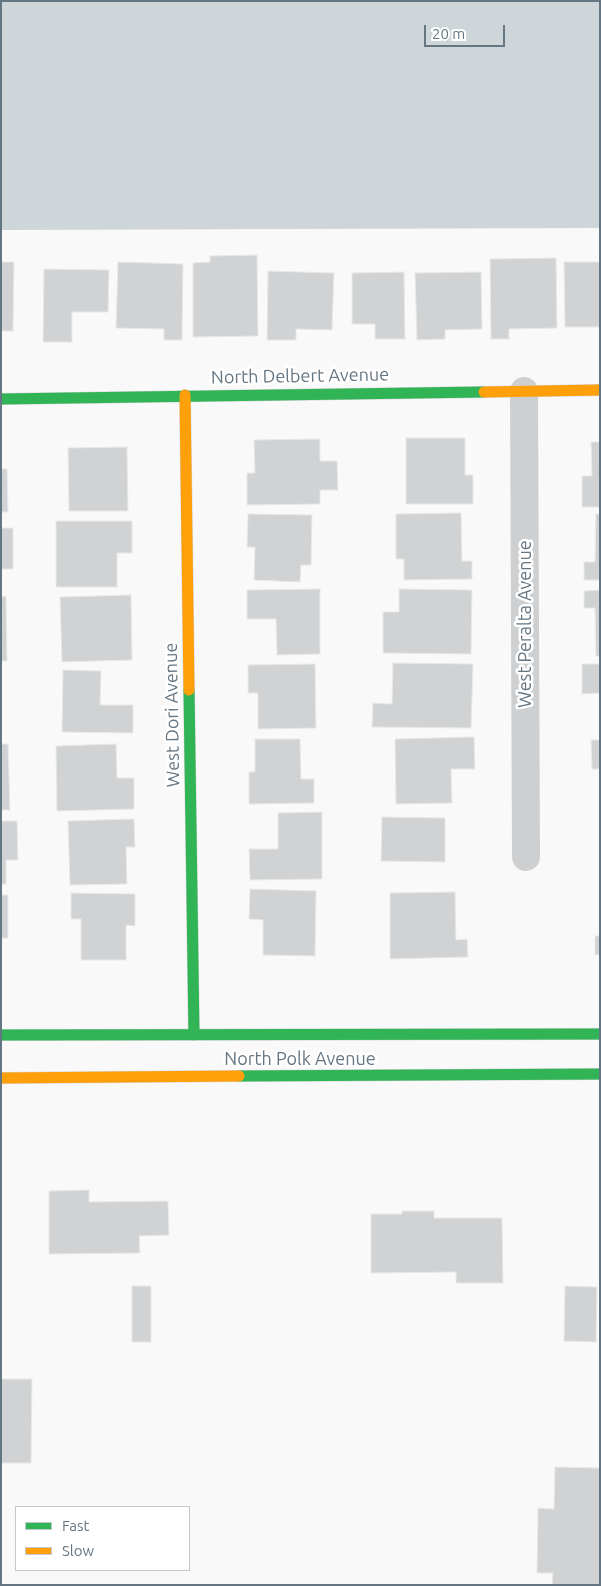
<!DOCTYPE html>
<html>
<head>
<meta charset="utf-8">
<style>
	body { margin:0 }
	#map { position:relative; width:601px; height:1586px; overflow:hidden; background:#f9f9f9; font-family:Ubuntu,sans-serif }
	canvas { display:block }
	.frame { position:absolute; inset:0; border:2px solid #657683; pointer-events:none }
	.legend { position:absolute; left:15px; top:1506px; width:175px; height:65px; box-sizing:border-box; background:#fff; border:1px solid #c1c8cd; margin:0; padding:6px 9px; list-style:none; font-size:15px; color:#657683 }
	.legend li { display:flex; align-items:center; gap:10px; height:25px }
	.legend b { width:25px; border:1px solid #c1c8cd }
	.scale { position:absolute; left:424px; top:25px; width:81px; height:22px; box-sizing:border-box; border:2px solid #657683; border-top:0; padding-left:6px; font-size:15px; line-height:18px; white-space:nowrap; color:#657683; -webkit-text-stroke:4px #fff; paint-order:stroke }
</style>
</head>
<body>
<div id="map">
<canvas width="601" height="1586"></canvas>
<div class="frame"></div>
<ul class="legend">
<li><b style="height:6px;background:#30b455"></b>Fast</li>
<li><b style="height:6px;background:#ff9f0a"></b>Slow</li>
</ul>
<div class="scale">20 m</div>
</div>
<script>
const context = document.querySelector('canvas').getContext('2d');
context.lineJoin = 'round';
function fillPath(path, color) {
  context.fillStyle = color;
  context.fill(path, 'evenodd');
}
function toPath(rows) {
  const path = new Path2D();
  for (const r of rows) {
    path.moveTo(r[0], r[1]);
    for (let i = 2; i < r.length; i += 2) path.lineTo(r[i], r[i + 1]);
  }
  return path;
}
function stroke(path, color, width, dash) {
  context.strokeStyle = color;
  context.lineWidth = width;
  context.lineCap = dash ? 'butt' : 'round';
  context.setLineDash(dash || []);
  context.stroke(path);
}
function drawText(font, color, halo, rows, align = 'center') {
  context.font = font + ' Ubuntu,sans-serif';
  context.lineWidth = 5;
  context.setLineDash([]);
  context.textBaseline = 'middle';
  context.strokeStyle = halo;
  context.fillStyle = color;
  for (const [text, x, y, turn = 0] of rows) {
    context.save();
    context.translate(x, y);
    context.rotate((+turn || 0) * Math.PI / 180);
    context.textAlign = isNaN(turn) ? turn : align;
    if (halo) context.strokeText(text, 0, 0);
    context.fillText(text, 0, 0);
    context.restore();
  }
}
fillPath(toPath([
	[1,1,600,1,600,228,1,230]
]), '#ced6d9');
const building = toPath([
	[257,255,258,336,193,337,193,263,210,262,210,256,257,255],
	[556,258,557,328,509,329,509,339,491,339,490,259,556,258],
	[1,262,14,262,13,331,1,331,1,262],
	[118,262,183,264,182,340,164,340,164,329,116,328,118,262],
	[564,262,600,262,600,327,565,327,564,262],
	[44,269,109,270,108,312,72,312,72,342,43,342,44,269],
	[268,271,334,273,332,330,296,329,296,340,267,340,268,271],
	[404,272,405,339,375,339,375,324,352,324,352,273,404,272],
	[481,272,482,329,445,330,445,339,417,340,415,273,481,272],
	[406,438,465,438,465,475,473,475,473,504,406,504,406,438],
	[320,439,320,461,337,461,338,490,320,490,320,504,247,505,247,473,255,473,254,440,320,439],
	[591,442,600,442,600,507,582,507,582,476,592,476,591,442],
	[127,447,128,511,69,511,68,448,127,447],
	[1,469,7,469,8,512,1,512,1,469],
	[461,513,462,561,472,561,472,579,404,580,404,559,396,559,396,514,461,513],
	[248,514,312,515,311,565,301,565,300,582,254,580,255,547,247,547,248,514],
	[596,514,600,514,600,580,584,580,584,562,595,562,596,514],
	[56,521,132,521,132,553,117,553,117,587,56,587,56,521],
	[1,528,13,528,13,569,1,569,1,528],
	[320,589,320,654,277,655,276,619,247,619,247,590,320,589],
	[399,589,472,590,471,654,383,653,383,612,399,612,399,589],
	[600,590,600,656,596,656,595,608,584,608,584,591,600,590],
	[131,595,132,660,62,662,60,597,131,595],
	[6,596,7,661,1,661,1,597,6,596],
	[393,663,473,664,471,728,372,727,373,703,392,704,393,663],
	[315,664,316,728,258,729,258,693,248,693,248,665,315,664],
	[582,664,600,664,600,693,582,694,582,664],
	[63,670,101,671,100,705,133,705,133,733,62,732,63,670],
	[474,737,475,769,451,769,452,803,396,804,395,739,474,737],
	[255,739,300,739,301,779,314,779,314,803,249,804,249,772,255,772,255,739],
	[591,740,600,740,600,769,592,769,591,740],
	[1,744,8,744,10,810,1,810,1,744],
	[116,744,117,778,134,778,134,809,57,811,56,746,116,744],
	[322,812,322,879,250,880,249,849,278,849,278,813,322,812],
	[382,817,445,818,445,862,381,861,382,817],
	[134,819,135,847,126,847,127,884,70,885,68,821,134,819],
	[1,821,17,821,18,860,6,860,6,884,1,884,1,821],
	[250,889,316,891,315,956,263,955,263,920,249,919,250,889],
	[455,892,456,940,467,939,468,957,390,959,390,893,455,892],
	[71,893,135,894,135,926,126,925,126,960,81,960,81,919,71,919,71,893],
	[1,895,8,895,8,938,1,938,1,895],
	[595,936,600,936,600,954,595,955,595,936],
	[89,1190,89,1202,168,1201,169,1235,139,1236,140,1253,49,1254,49,1191,89,1190],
	[402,1211,434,1211,434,1218,502,1218,503,1283,456,1283,456,1272,371,1273,371,1214,402,1214,402,1211],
	[132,1286,151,1286,151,1342,132,1342,132,1286],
	[565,1286,597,1287,596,1342,564,1341,565,1286],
	[1,1379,32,1379,31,1463,1,1463,1,1379],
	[555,1467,600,1468,600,1585,552,1585,553,1573,537,1573,538,1508,554,1509,555,1467]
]);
fillPath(building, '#d0d2d3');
stroke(building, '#e8e8e8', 1);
const fast = toPath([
	[1,399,484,392],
	[189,690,194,1035],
	[1,1035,600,1034],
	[239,1076,600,1074]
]);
const slow = toPath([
	[484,392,600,390],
	[185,395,189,690],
	[1,1078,239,1076]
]);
stroke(fast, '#d5d6d7', 12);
stroke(slow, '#d5d6d7', 12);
stroke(toPath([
	[524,391,526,857]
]), '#cecfd0', 28);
stroke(fast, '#30b455', 11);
stroke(slow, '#ff9f0a', 11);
drawText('18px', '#657683', '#fff', [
	["North Delbert Avenue",300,376,-1],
	["West Peralta Avenue",525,624,-90],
	["West Dori Avenue",172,715,-91],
	["North Polk Avenue",300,1059]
]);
</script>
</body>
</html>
